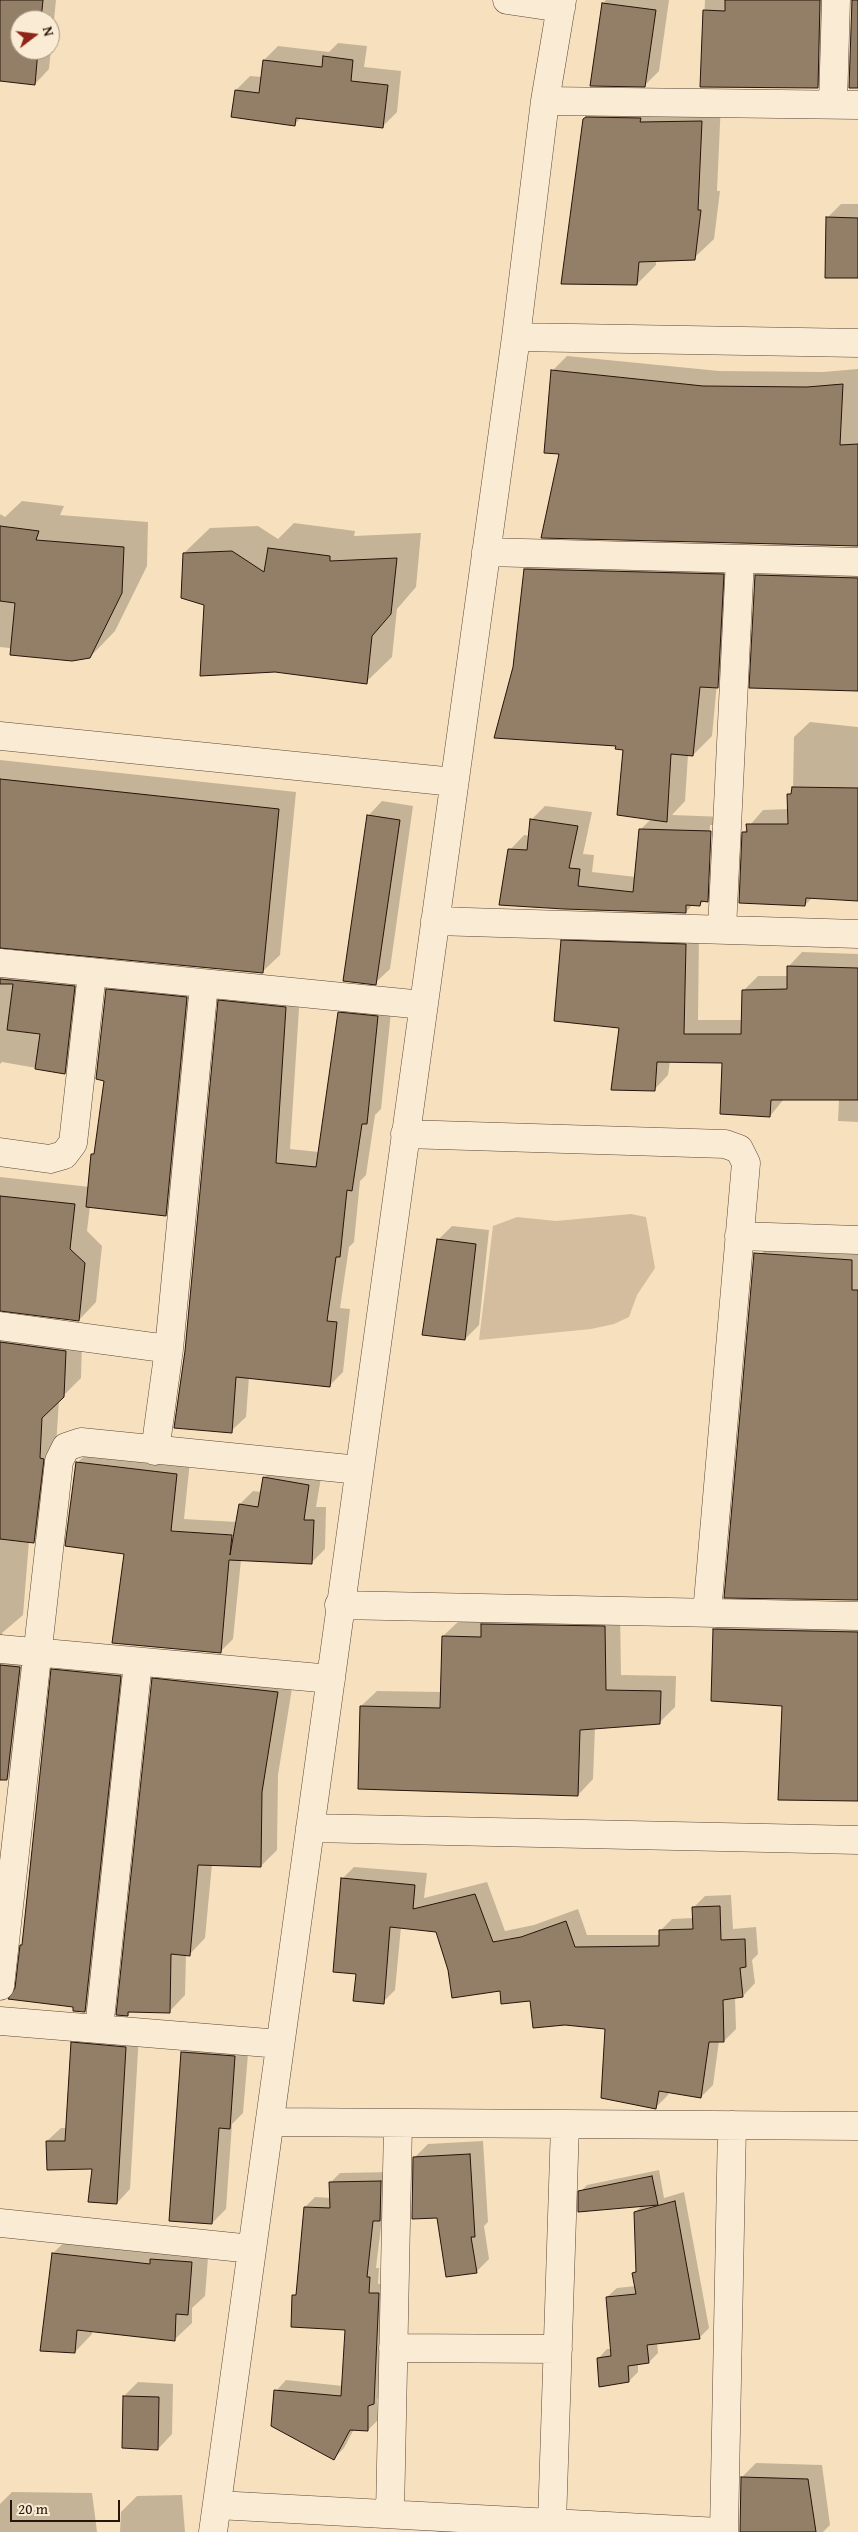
<!DOCTYPE html>
<html>
<head>
<meta charset="utf-8">
<style>
	body { margin:0 }
	#map { position:relative; width:858px; height:2532px; overflow:hidden; background:#f7e0bd; font-family:"Gentium Book Plus",serif }
	canvas { display:block }
	.north { position:absolute; left:10px; top:10px; width:50px; height:50px; box-sizing:border-box; background:#faebd4; border:1px solid #a69583; border-radius:50%; rotate:75deg; font-size:14px; font-weight:700; line-height:20px; text-align:center; color:#27140a }
	.north::after { content:''; display:block; margin:auto; width:18px; height:22px; background:#8f2418; clip-path:polygon(50% 0,100% 100%,50% 72%,0 100%) }
	.scale { position:absolute; left:10px; top:2500px; width:110px; height:22px; box-sizing:border-box; border:2px solid #27140a; border-top:0; padding-left:6px; font-size:15px; line-height:18px; white-space:nowrap; color:#27140a; -webkit-text-stroke:4px #faebd4; paint-order:stroke }
</style>
</head>
<body>
<div id="map">
<canvas width="858" height="2532"></canvas>
<div class="north">N</div>
<div class="scale">20 m</div>
</div>
<script>
const context = document.querySelector('canvas').getContext('2d');
context.lineJoin = 'round';
function fillPath(path, color) {
  context.fillStyle = color;
  context.fill(path, 'evenodd');
}
function toPath(rows) {
  const path = new Path2D();
  for (const r of rows) {
    path.moveTo(r[0], r[1]);
    for (let i = 2; i < r.length; i += 2) path.lineTo(r[i], r[i + 1]);
  }
  return path;
}
function stroke(path, color, width, dash) {
  context.strokeStyle = color;
  context.lineWidth = width;
  context.lineCap = dash ? 'butt' : 'round';
  context.setLineDash(dash || []);
  context.stroke(path);
}
fillPath(toPath([
	[631,1214,646,1217,655,1268,637,1295,629,1317,614,1324,591,1329,479,1340,493,1226,517,1217,556,1221]
]), '#d4bd9f');
fillPath(toPath([
	[2,0,56,0,49,69,35,84,0,79,0,11],
	[20,20,50,20,50,50,20,50],
	[606,0,669,0,659,71,645,85,603,3],
	[705,0,835,0,833,71,817,87,701,86],
	[338,43,367,46,364,67,401,71,397,112,382,127,302,117,295,124,236,90,250,76,262,77,264,60,278,46,329,52],
	[604,100,721,102,717,191,720,191,714,239,694,258,656,260,656,265,637,284,584,120],
	[841,204,858,204,858,277,827,218],
	[567,356,719,371,823,372,858,369,858,545,561,453,552,371],
	[22,501,64,506,60,515,148,522,147,566,115,631,90,657,0,647,0,514,5,517],
	[294,523,355,531,354,536,421,533,416,587,397,609,392,657,366,682,206,604,184,553,210,528,258,526,278,539],
	[544,550,742,556,737,663,717,683,712,736,693,755,688,755,685,801,672,815,725,817,721,886,707,900,700,904,693,904,686,912,564,908,510,850,524,835,530,836,531,820,545,806,592,812,583,854,594,855,592,872,636,877,641,829,652,818,624,749,514,667,525,569],
	[710,825,713,825,709,892,707,892],
	[771,560,858,562,858,688,756,575],
	[810,722,858,727,858,900,813,897,805,905,744,832,763,810,789,809,789,795,793,791,794,737],
	[0,760,296,792,280,955,262,972,2,946,3,952,92,969,82,1055,65,1073,2,1062,0,1064],
	[382,801,413,806,390,969,375,983,368,816],
	[576,927,699,931,698,1020,743,1020,744,990,758,976,788,976,788,967,802,952,858,954,858,1122,838,1121,839,1099,784,1099,770,1116,723,1062,670,1061,668,1075,654,1090,621,1026,562,941],
	[124,973,203,981,183,1198,166,1215,90,1206,87,1231,102,1246,96,1302,79,1320,0,1310,0,1177,90,1187,93,1155,96,1152,106,1080,107,990],
	[234,987,300,993,290,1149,319,1152,339,1013,354,999,392,1002,381,1109,375,1115,366,1175,360,1181,354,1242,349,1247,340,1308,350,1309,343,1372,329,1386,249,1377,246,1417,231,1431,186,1351,219,1001],
	[452,1226,489,1230,479,1325,465,1339,438,1240],
	[770,1245,858,1251,858,1599,754,1261],
	[0,1334,82,1340,81,1378,59,1400,51,1524,34,1541,29,1541,23,1615,2,1633,3,1638,37,1649,24,1761,7,1779,0,1778],
	[90,1450,190,1461,184,1519,237,1522,240,1504,253,1491,262,1492,264,1478,277,1465,322,1472,316,1507,326,1507,325,1549,311,1563,241,1560,233,1639,220,1652,126,1553,77,1463],
	[620,1611,621,1675,676,1676,675,1707,659,1723,595,1727,593,1779,578,1795,361,1706,377,1691,441,1692,443,1636,459,1621],
	[730,1613,858,1616,858,1799,783,1705,714,1629],
	[67,1656,134,1662,99,1997,85,2011,74,2005,17,1989,24,1943,53,1670],
	[170,1663,294,1676,278,1775,277,1850,261,1866,212,1864,205,1938,189,1955,186,1954,185,1995,169,2012,131,2011,128,2015,153,1679],
	[354,1867,427,1873,424,1898,487,1882,505,1931,534,1925,578,1909,587,1935,660,1935,660,1931,672,1919,694,1918,693,1908,705,1896,731,1895,733,1929,756,1927,758,1954,752,1960,755,1983,743,1996,735,1997,736,2029,724,2041,719,2041,713,2085,701,2097,669,2092,668,2095,656,2107,607,2028,449,1970,437,1931,401,1927,395,1990,383,2002,357,1973,342,1879],
	[86,2029,139,2034,130,2189,117,2203,93,2168,47,2141,61,2128,67,2128,72,2043],
	[197,2038,249,2042,243,2113,232,2124,226,2209,212,2223,182,2052],
	[483,2141,488,2222,484,2226,489,2259,476,2272,438,2217,414,2158,428,2144],
	[659,2170,664,2198,684,2192,709,2328,699,2338,657,2342,658,2353,649,2362,638,2364,638,2372,629,2381,598,2359,607,2349,612,2349,607,2297,617,2288,636,2286,633,2274,637,2270,635,2212,643,2205,580,2192,587,2185],
	[391,2172,390,2210,382,2218,376,2268,379,2268,378,2284,388,2283,384,2393,377,2399,378,2420,368,2430,354,2429,344,2448,334,2458,276,2391,286,2380,343,2386,347,2329,294,2296,298,2291,305,2207,315,2197,331,2198,330,2183,340,2173],
	[71,2236,209,2245,205,2296,192,2308,192,2323,174,2340,92,2330,92,2334,75,2352,53,2253],
	[138,2382,173,2384,172,2434,158,2449,124,2396],
	[756,2463,822,2465,830,2525,823,2532,741,2532,742,2477],
	[12,2492,92,2493,97,2532,0,2532,0,2504],
	[182,2495,185,2532,120,2532,121,2512,137,2496],
	[450,2519,493,2532,437,2532]
]), '#0003');
const building = toPath([
	[0,0,43,0,41,20,20,20,20,50,38,50,35,85,0,81,0,0],
	[725,0,820,0,818,88,700,87,703,10,725,11,725,0],
	[852,0,858,0,858,88,849,88,852,0],
	[602,3,656,10,645,87,590,86,602,3],
	[323,56,353,60,351,81,388,85,383,128,296,118,295,126,231,117,235,90,259,93,263,60,322,67,323,56],
	[586,117,641,118,640,122,702,121,698,210,701,210,695,260,639,262,637,285,561,284,583,119,586,117],
	[826,217,858,218,858,278,825,278,826,217],
	[551,370,703,386,807,387,843,384,840,445,858,444,858,546,541,538,559,454,544,453,551,370],
	[0,526,39,531,36,540,124,547,122,593,90,658,72,661,10,655,15,603,0,601,0,526],
	[268,548,330,556,330,561,397,558,391,614,372,636,367,684,275,672,200,676,204,605,181,598,183,553,232,551,264,572,268,548],
	[524,569,724,574,718,688,700,687,693,756,671,754,667,822,617,815,623,750,615,749,616,746,494,738,513,667,524,569],
	[755,575,858,578,858,691,749,688,755,575],
	[0,779,279,809,263,973,0,948,0,779],
	[792,787,858,788,858,901,806,898,805,906,739,903,742,832,747,832,746,824,788,824,787,794,791,794,792,787],
	[367,815,400,820,376,985,343,981,367,815],
	[530,819,578,826,569,868,580,869,578,886,633,892,639,829,711,831,708,902,701,901,700,906,686,905,686,913,564,909,499,905,508,849,527,850,530,819],
	[561,940,686,944,684,1034,741,1034,742,990,787,989,787,966,858,968,858,1100,771,1100,770,1117,720,1114,722,1063,657,1062,655,1091,611,1090,619,1028,554,1021,561,940],
	[0,979,75,986,65,1074,35,1069,40,1034,7,1030,13,984,0,984,0,979],
	[106,989,187,997,166,1216,86,1207,91,1154,94,1154,104,1081,96,1079,106,989],
	[218,1000,286,1007,276,1163,316,1167,338,1012,378,1016,367,1124,362,1124,352,1191,347,1190,340,1257,336,1257,327,1321,337,1322,330,1387,236,1377,232,1433,174,1428,185,1351,218,1000],
	[0,1196,75,1204,70,1249,85,1263,79,1321,0,1311,0,1196],
	[437,1239,476,1244,465,1340,422,1335,437,1239],
	[754,1253,852,1260,852,1290,858,1290,858,1600,724,1598,754,1253],
	[0,1342,66,1351,64,1397,42,1418,40,1458,44,1459,34,1543,0,1539,0,1342],
	[76,1462,177,1474,171,1531,232,1535,230,1555,239,1504,258,1507,263,1477,309,1485,304,1520,314,1520,312,1564,229,1560,221,1653,112,1643,124,1554,65,1546,76,1462],
	[481,1624,605,1626,606,1690,661,1691,660,1724,580,1730,578,1796,358,1789,360,1706,440,1708,442,1636,481,1637,481,1624],
	[713,1629,858,1632,858,1801,778,1800,782,1706,711,1701,713,1629],
	[0,1665,20,1667,7,1780,0,1780,0,1665],
	[51,1669,121,1676,85,2012,73,2011,73,2007,8,1999,15,1988,20,1945,22,1945,51,1669],
	[152,1678,278,1692,262,1792,261,1867,198,1865,190,1956,171,1954,170,2013,128,2012,128,2016,116,2015,152,1678],
	[341,1878,415,1885,413,1909,475,1894,493,1942,521,1937,566,1921,575,1947,659,1946,659,1930,693,1929,692,1907,720,1906,721,1940,745,1939,746,1967,740,1968,743,1997,723,2000,724,2042,709,2042,701,2098,659,2091,656,2109,601,2098,605,2029,565,2025,533,2028,530,2001,501,2004,500,1991,452,1998,448,1970,436,1932,390,1927,384,2004,353,2001,356,1974,333,1972,341,1878],
	[71,2042,126,2047,117,2204,88,2202,92,2169,47,2170,46,2141,65,2141,71,2042],
	[181,2052,235,2056,230,2129,219,2128,212,2224,169,2221,181,2052],
	[470,2154,475,2237,471,2237,477,2273,446,2277,437,2218,412,2219,413,2157,470,2154],
	[652,2176,658,2205,578,2212,578,2191,652,2176],
	[381,2181,380,2221,373,2221,367,2277,370,2277,369,2293,379,2293,374,2404,368,2406,368,2431,350,2430,334,2460,271,2426,274,2390,341,2396,345,2330,291,2327,292,2295,296,2295,304,2207,330,2208,329,2182,381,2181],
	[675,2201,700,2339,647,2345,649,2363,628,2366,629,2382,599,2387,597,2358,611,2356,606,2297,636,2294,632,2273,636,2272,634,2212,675,2201],
	[52,2253,150,2264,150,2259,192,2262,188,2315,176,2314,175,2341,77,2330,75,2353,40,2351,52,2253],
	[123,2396,159,2397,158,2450,122,2448,123,2396],
	[741,2477,808,2479,816,2532,740,2532,741,2477]
]);
fillPath(building, '#937e67');
stroke(building, '#27140a', 1);
const minor = toPath([
	[507,0,561,8],
	[545,101,858,105],
	[833,104,836,0],
	[516,337,858,343],
	[486,552,858,562],
	[0,736,454,782],
	[435,921,858,934],
	[722,929,740,559],
	[0,963,423,1005],
	[405,1134,725,1144,739,1149,746,1163,707,1613],
	[0,1152,50,1159,64,1155,73,1143,92,973],
	[739,1236,858,1240],
	[0,1326,169,1349],
	[155,1451,169,1349,204,984],
	[339,1605,858,1616],
	[0,1649,331,1679],
	[310,1828,858,1840],
	[0,1986,59,1461,66,1447,81,1442,359,1470],
	[0,2021,280,2044],
	[99,2029,138,1662],
	[270,2122,858,2126],
	[0,2223,252,2249],
	[393,2348,558,2349],
	[217,2505,719,2532],
	[390,2514,398,2124],
	[552,2523,565,2125],
	[213,2532,516,337,545,101,562,0],
	[724,2532,732,2125]
]);
stroke(minor, '#5b4737', 29);
stroke(minor, '#faebd4', 28);
</script>
</body>
</html>
